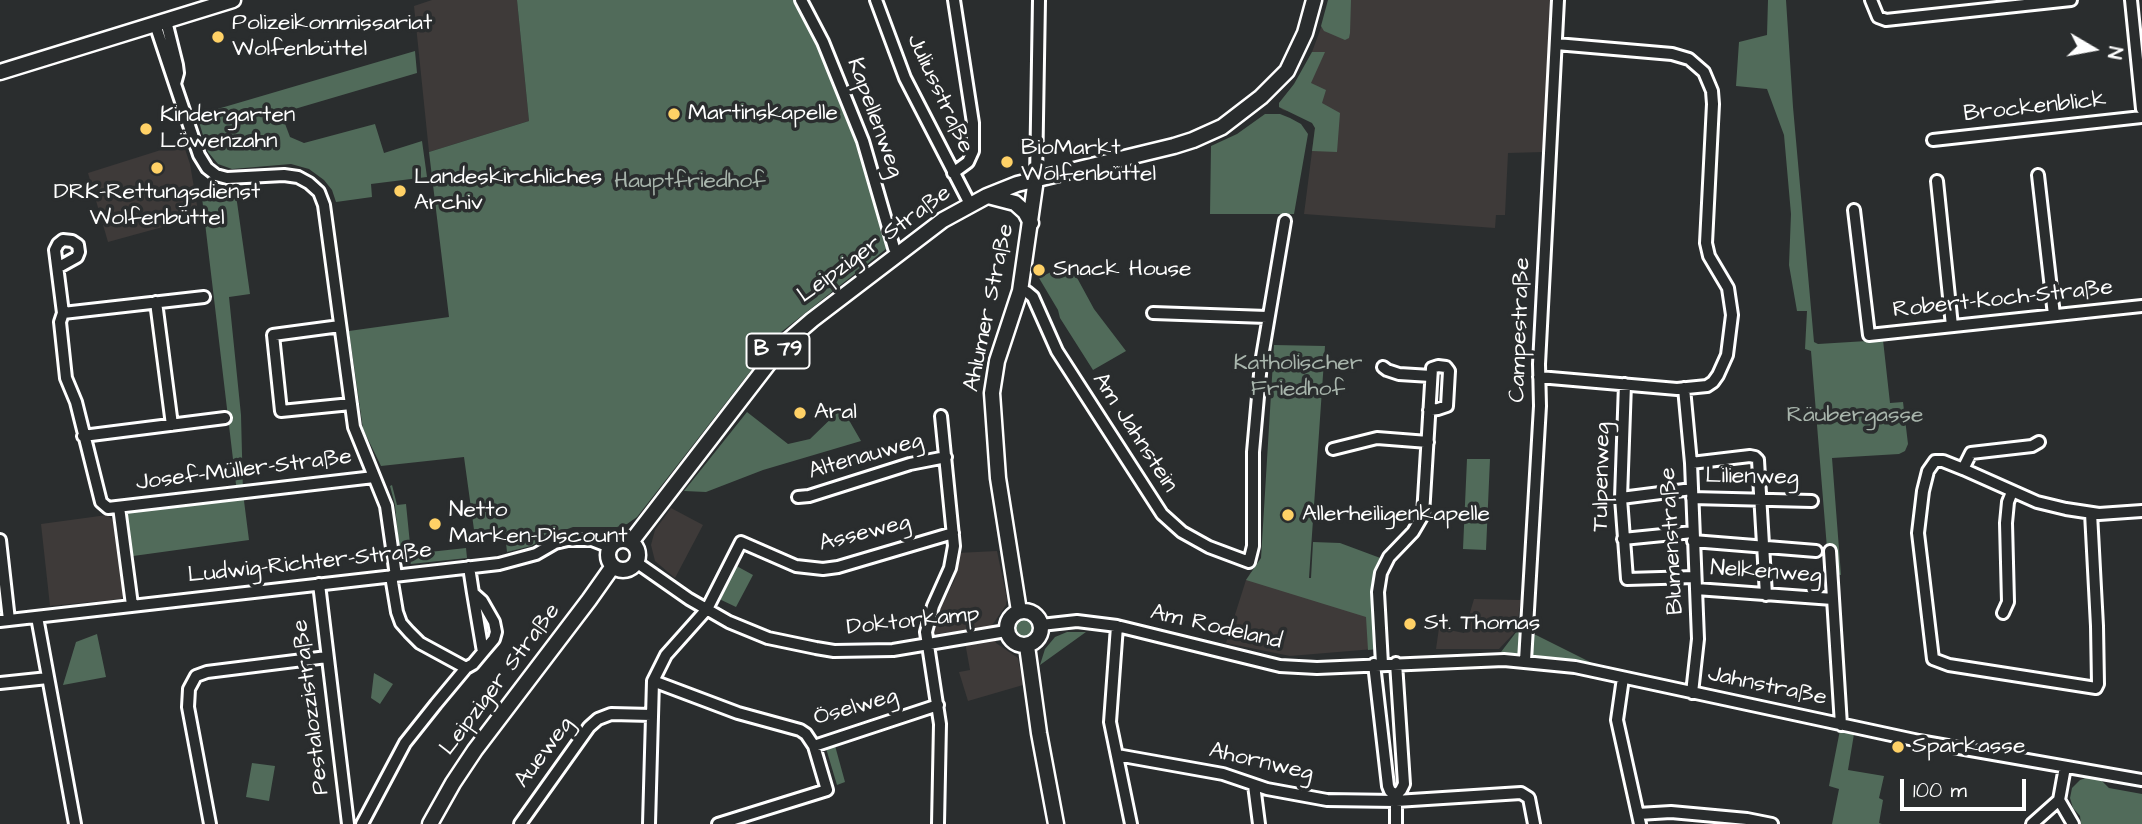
<!DOCTYPE html>
<html>
<head>
<meta charset="utf-8">
<style>
	body { margin:0 }
	#map { position:relative; width:2142px; height:824px; overflow:hidden; background:#2a2d2e; font-family:"Architects Daughter",sans-serif }
	canvas { display:block }
	.north { position:absolute; left:2058px; top:14px; width:70px; height:70px; -webkit-text-stroke:5px #2a2d2e; paint-order:stroke; rotate:100deg; font-size:19px; font-weight:700; line-height:28px; text-align:center; color:#fff }
	.north::after { content:''; display:block; margin:auto; width:24px; height:32px; background:#fff; clip-path:polygon(50% 0,100% 100%,50% 72%,0 100%) }
	.scale { position:absolute; left:1900px; top:779px; width:126px; height:32px; box-sizing:border-box; border:4px solid #fff; border-top:0; padding-left:9px; font-size:21px; line-height:24px; white-space:nowrap; color:#fff; -webkit-text-stroke:5px #2a2d2e; paint-order:stroke }
</style>
</head>
<body>
<div id="map">
<canvas width="2142" height="824"></canvas>
<div class="north">N</div>
<div class="scale">100 m</div>
</div>
<script>
const context = document.querySelector('canvas').getContext('2d');
context.lineJoin = 'round';
function fillPath(path, color) {
  context.fillStyle = color;
  context.fill(path, 'evenodd');
}
function toPath(rows) {
  const path = new Path2D();
  for (const r of rows) {
    if (r.length === 3) {
      path.moveTo(r[0] + r[2], r[1]);
      path.arc(r[0], r[1], r[2], 0, 2 * Math.PI);
      continue;
    }
    path.moveTo(r[0], r[1]);
    for (let i = 2; i < r.length; i += 2) path.lineTo(r[i], r[i + 1]);
  }
  return path;
}
function stroke(path, color, width, dash) {
  context.strokeStyle = color;
  context.lineWidth = width;
  context.lineCap = dash ? 'butt' : 'round';
  context.setLineDash(dash || []);
  context.stroke(path);
}
function drawText(font, color, halo, rows, align = 'center') {
  context.font = font + ' "Architects Daughter",sans-serif';
  context.lineWidth = 7;
  context.setLineDash([]);
  context.textBaseline = 'middle';
  context.strokeStyle = halo;
  context.fillStyle = color;
  for (const [text, x, y, turn = 0] of rows) {
    context.save();
    context.translate(x, y);
    context.rotate((+turn || 0) * Math.PI / 180);
    context.textAlign = isNaN(turn) ? turn : align;
    if (halo) context.strokeText(text, 0, 0);
    context.fillText(text, 0, 0);
    context.restore();
  }
}
fillPath(toPath([
	[432,0,517,0,529,121,429,152,414,6],
	[1328,0,1552,0,1544,152,1508,153,1505,215,1496,215,1495,228,1304,214,1315,128,1312,122,1292,112,1283,110,1279,107,1279,103,1295,84,1312,52,1326,14],
	[183,143,190,164,199,217,108,242,88,173],
	[671,508,703,525,675,578,655,561,651,545,655,530],
	[107,515,113,520,124,593,121,599,50,606,41,524],
	[997,551,1007,599,1006,605,993,624,996,643,1018,658,1023,685,968,701,959,672,970,670,963,631,934,634,934,630,937,615,955,579,957,553],
	[1251,572,1371,614,1374,649,1290,656,1226,643,1246,580],
	[1474,599,1521,600,1516,631,1499,649,1436,649,1439,628,1464,633]
]), '#3e3a39');
fillPath(toPath([
	[517,0,793,0,826,61,860,141,891,245,780,333,637,517,627,524,617,527,573,527,548,536,531,546,507,552,505,534,475,537,464,457,381,466,363,429,349,331,449,317,429,152,529,121],
	[1328,0,1351,0,1350,33,1349,38,1345,40,1324,31,1321,26],
	[1768,0,1786,0,1793,107,1814,342,1818,344,1883,340,1890,403,1903,402,1908,444,1905,451,1899,454,1832,458,1841,575,1829,573,1811,351,1805,349,1807,311,1797,311,1789,265,1791,214,1784,135,1767,89,1736,86,1739,42,1767,35],
	[415,51,417,73,281,113,290,137,304,143,375,124,384,153,422,141,427,177,371,184,372,197,336,202,332,190,324,180,309,169,291,164,232,169,218,164,208,152,197,115],
	[1312,52,1325,52,1311,83,1326,90,1322,103,1340,113,1337,152,1312,151,1315,128,1312,123,1279,107,1279,103,1294,84],
	[1265,114,1280,114,1290,118,1301,124,1308,134,1294,214,1210,214,1211,146,1237,134],
	[235,188,250,294,229,297,241,415,243,493,249,540,126,557,119,507,237,493,201,189],
	[1069,263,1094,309,1126,351,1093,370,1060,318,1058,310,1039,278],
	[1274,345,1325,346,1309,578,1311,578,1313,542,1340,543,1383,559,1379,649,1368,650,1366,617,1246,580,1261,558],
	[842,408,861,441,763,470,706,492,684,491,747,412,788,444,810,439],
	[1467,459,1490,459,1486,550,1463,549],
	[392,485,397,505,406,504,411,554,466,548,467,558,411,564,402,561,400,557,395,505,390,486],
	[731,563,753,575,736,607,713,596],
	[1024,628,12],
	[1517,631,1536,635,1602,668,1568,659,1501,652],
	[1067,632,1086,632,1040,665,1045,649,1055,637],
	[97,634,106,677,63,685,76,642],
	[374,673,393,684,380,704,371,698],
	[1841,725,1855,728,1848,770,1884,776,1879,798,1883,800,1879,823,1882,824,1832,824,1839,789,1829,786],
	[834,742,845,782,837,785,825,745],
	[252,763,275,766,269,801,246,797],
	[2091,776,2098,777,2109,788,2142,794,2142,824,2081,824,2080,816,2073,808,2070,798,2072,788,2080,780]
]), '#516b5a');
const minor = toPath([
	[801,0,823,42,863,141,894,248,899,254],
	[876,0,905,78,970,204],
	[1871,0,1878,17,1886,20,2071,0],
	[2131,0,2142,109],
	[155,24,175,84,178,73,177,65,166,21],
	[175,84,199,155,207,168,216,175,227,178,284,175,298,177,309,183,319,192,324,205,354,427,386,506,396,576],
	[1933,140,2142,117],
	[953,173,968,162,973,151,973,123,954,0],
	[2038,175,2054,315],
	[1036,179,1039,0],
	[1937,181,1952,326],
	[1854,210,1869,335,2142,306],
	[59,267,77,257,79,252,78,245,72,241,63,240,58,244,55,250,63,313,60,322,66,378,76,402,101,502,108,508,374,477],
	[1020,291,1027,292,1033,297,1057,351,1162,514,1182,532,1209,547,1249,562,1253,546,1253,452,1261,363,1285,221],
	[156,302,172,425],
	[63,313,204,297],
	[1153,313,1267,317],
	[340,326,273,335,281,411,351,404],
	[1383,367,1387,370,1399,374,1431,376],
	[1539,377,1677,389,1707,386,1713,382,1718,375,1727,355,1732,315,1728,288,1709,256,1706,243,1713,104,1712,91,1704,72,1689,59,1672,54,1556,44],
	[1625,384,1621,498,1627,579,1695,577],
	[1684,388,1691,463,1698,639,1692,693],
	[83,436,225,418],
	[1333,449,1377,438,1428,442],
	[1691,463,1750,456,1755,457,1758,460,1766,595],
	[1963,469,1971,453,2032,446,2039,442],
	[798,497,809,496,910,464,946,457],
	[1621,498,1692,489],
	[1692,498,1812,501],
	[119,507,132,605],
	[2091,513,2097,626,2098,684,2096,688,1949,665,1933,659,1918,533,1923,491,1928,471,1935,461,1943,461,1963,469,2037,502,2066,509,2099,514,2142,511],
	[1623,539,1693,532],
	[0,540,9,620],
	[1693,541,1816,551],
	[1830,551,1841,725],
	[636,562,689,599,729,622,768,638,816,648,834,651,893,650,1006,631],
	[469,567,473,593],
	[391,576,397,612,401,623,409,632,420,643,466,668],
	[319,584,348,824],
	[1696,589,1833,599],
	[2003,613,2008,602,2006,523,2008,502,2012,492],
	[37,617,75,824],
	[0,621,499,564,536,554,555,543,568,540,592,540,610,547],
	[1041,625,1077,621,1117,626,1280,666,1317,668,1504,660,1575,667,1919,741,2142,780],
	[1117,626,1110,722,1131,824],
	[1525,661,1540,406,1539,364,1558,0],
	[1374,664,1388,786,1390,791,1396,795,1396,824],
	[1382,664,1378,592,1381,573,1389,557,1413,532,1423,515,1432,368,1438,366,1446,367,1449,371,1447,406,1438,409,1429,410],
	[1623,678,1617,720,1640,824],
	[653,681,738,713,800,730,806,734,814,746,938,705],
	[0,683,48,678],
	[1117,755,1223,774,1267,789,1327,800,1396,801,1521,793,1529,798,1534,824],
	[1254,785,1259,824],
	[1396,795,1401,790,1404,784,1396,663],
	[2059,800,2073,824],
	[1638,814,1671,812,1747,819,1772,824],
	[210,824,188,707,189,689,196,676,207,672,327,657],
	[362,824,405,743,436,704,466,668,473,664,483,652,494,639,496,632,494,622,482,601,473,593,483,652],
	[520,824,589,727,598,719,611,714,652,715],
	[649,824,653,681,666,655,707,609,741,542,796,566,823,569,838,567,953,533],
	[718,824,827,790,814,746],
	[938,824,940,724,926,632,933,606,950,568,954,546,941,416],
	[2032,824,2059,800,2065,767]
]);
const major = toPath([
	[0,72,233,0],
	[988,196,1015,203,1025,212,1031,223],
	[623,555,15],
	[631,542,772,359,783,345,812,320,943,220,987,196,1017,184,1174,146,1193,140,1222,127,1261,97,1287,71,1305,33,1314,0],
	[1024,628,17],
	[1019,611,998,478,992,393,997,361,1020,291,1036,179],
	[1027,646,1039,733,1056,824],
	[430,824,453,783,475,750,589,600,613,566]
]);
stroke(minor, '#fff', 16);
stroke(major, '#fff', 19);
stroke(minor, '#2a2d2e', 10);
stroke(major, '#2a2d2e', 14);
for (const [x, y, r, color] of [
	[218,37,7,"#ffd166"],
	[674,114,7,"#ffd166"],
	[146,129,7,"#ffd166"],
	[1007,162,7,"#ffd166"],
	[157,168,7,"#ffd166"],
	[400,191,7,"#ffd166"],
	[1039,270,7,"#ffd166"],
	[800,413,7,"#ffd166"],
	[1288,515,7,"#ffd166"],
	[435,524,7,"#ffd166"],
	[1410,624,7,"#ffd166"],
	[1898,747,7,"#ffd166"]
]) {
  const dot = new Path2D();
  dot.arc(x, y, r, 0, 2 * Math.PI);
  context.fillStyle = color;
  context.fill(dot);
  stroke(dot, '#2a2d2e', 2.5);
}
for (const [x, y, w] of [
	[778,351,63]
]) {
  const box = new Path2D();
  box.roundRect(x - w / 2, y - 17.5, w, 35, 5);
  context.fillStyle = '#2a2d2e';
  context.fill(box);
  stroke(box, '#fff', 2);
}
drawText('bold 21px', '#fff', null, [
	["B 79",778,351]
]);
drawText('23px', '#fff', '#2a2d2e', [
	["Polizeikommissariat",232,24],
	["Wolfenbüttel",232,50],
	["Martinskapelle",688,114],
	["Kindergarten",160,116],
	["Löwenzahn",160,142],
	["BioMarkt",1021,149],
	["Wolfenbüttel",1021,175],
	["Landeskirchliches",414,178],
	["Archiv",414,204],
	["DRK-Rettungsdienst",157,193,"center"],
	["Wolfenbüttel",157,219,"center"],
	["Snack House",1053,270],
	["Aral",814,413],
	["Netto",449,511],
	["Marken-Discount",449,537],
	["Allerheiligenkapelle",1302,515],
	["St. Thomas",1424,624],
	["Sparkasse",1912,747]
], 'left');
drawText('23px', '#fff', '#2a2d2e', [
	["Juliusstraße",939,94,65],
	["Brockenblick",2035,108,-6],
	["Kapellenweg",874,118,70],
	["Leipziger Straße",875,245,-36],
	["Robert-Koch-Straße",2003,300,-6],
	["Ahlumer Straße",990,308,-78],
	["Campestraße",1521,330,-88],
	["Am Jahnstein",1134,433,57],
	["Altenauweg",866,457,-16],
	["Josef-Müller-Straße",244,471,-7],
	["Tulpenweg",1603,477,-89],
	["Lilienweg",1752,478,1],
	["Asseweg",865,534,-14],
	["Blumenstraße",1673,541,-93],
	["Ludwig-Richter-Straße",310,564,-6],
	["Nelkenweg",1766,573,4],
	["Doktorkamp",913,622,-6],
	["Am Rodeland",1216,628,13],
	["Leipziger Straße",501,680,-53],
	["Jahnstraße",1767,687,12],
	["Pestalozzistraße",312,707,-97],
	["Öselweg",856,708,-16],
	["Aueweg",545,753,-53],
	["Ahornweg",1261,763,13]
]);
drawText('23px', '#a8b5ac', '#2a2d2e', [
	["Hauptfriedhof",690,182],
	["Katholischer",1298,364],
	["Friedhof",1298,390],
	["Räubergasse",1855,416]
]);
</script>
</body>
</html>
